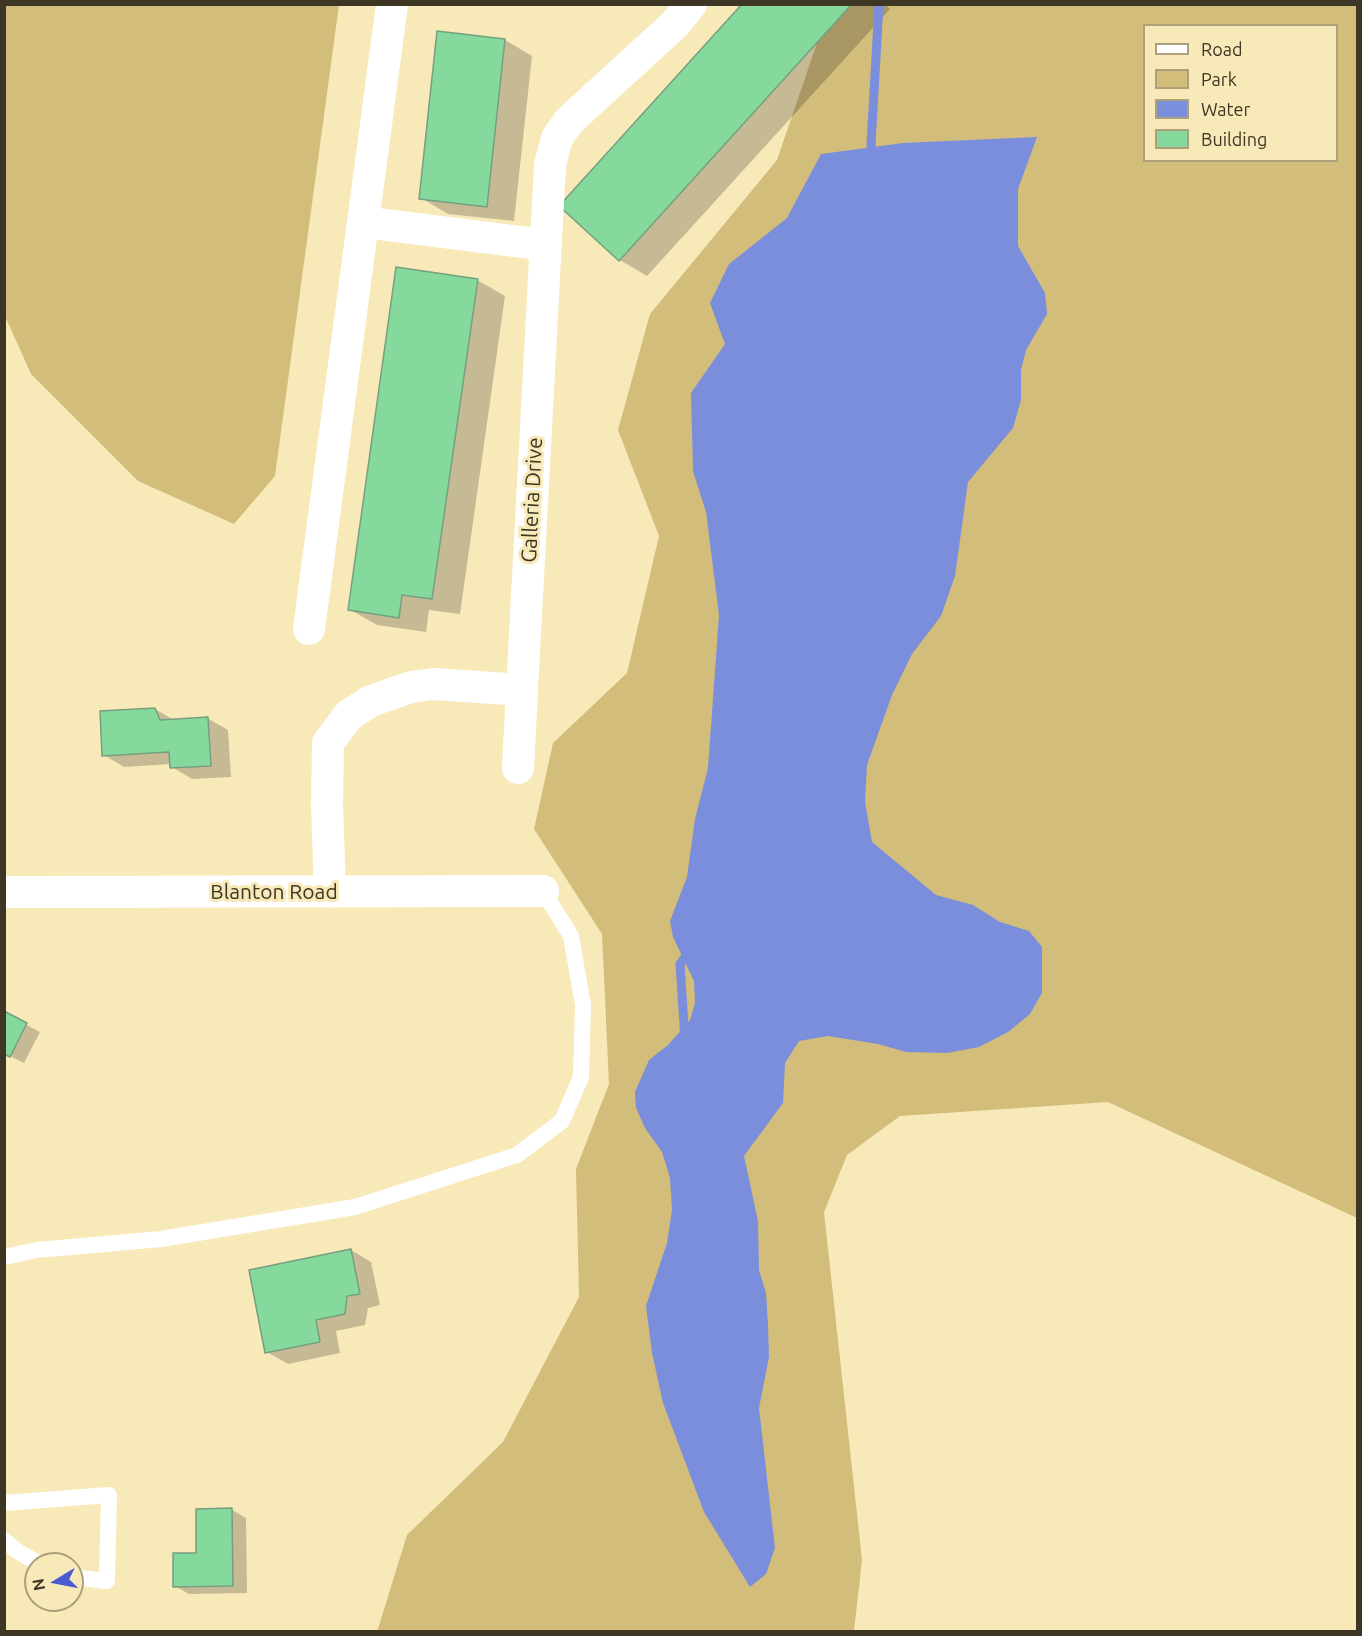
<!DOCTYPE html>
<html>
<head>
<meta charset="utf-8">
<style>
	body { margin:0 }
	#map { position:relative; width:1362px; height:1636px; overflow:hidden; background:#f8e9b9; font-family:Ubuntu,sans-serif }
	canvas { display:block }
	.frame { position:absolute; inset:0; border:6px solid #3d3624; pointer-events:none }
	.legend { position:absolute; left:1143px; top:24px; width:195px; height:138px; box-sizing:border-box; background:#f8e9b9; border:2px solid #ada17d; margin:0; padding:8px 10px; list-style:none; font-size:18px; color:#3d3624 }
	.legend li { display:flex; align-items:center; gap:12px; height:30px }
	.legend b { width:30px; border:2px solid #ada17d }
	.north { position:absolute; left:24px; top:1552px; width:60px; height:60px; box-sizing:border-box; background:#f8e9b9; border:2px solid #ada17d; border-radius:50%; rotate:260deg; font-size:16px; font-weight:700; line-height:24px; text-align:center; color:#3d3624 }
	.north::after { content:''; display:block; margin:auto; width:21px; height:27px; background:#4a5bd0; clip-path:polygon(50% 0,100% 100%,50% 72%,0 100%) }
</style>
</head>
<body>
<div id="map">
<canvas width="1362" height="1636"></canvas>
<div class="frame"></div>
<ul class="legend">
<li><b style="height:8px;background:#fff"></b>Road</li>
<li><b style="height:16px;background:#d3bd7b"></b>Park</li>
<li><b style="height:16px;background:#7b8edc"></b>Water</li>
<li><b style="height:16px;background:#85d99d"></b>Building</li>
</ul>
<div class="north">N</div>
</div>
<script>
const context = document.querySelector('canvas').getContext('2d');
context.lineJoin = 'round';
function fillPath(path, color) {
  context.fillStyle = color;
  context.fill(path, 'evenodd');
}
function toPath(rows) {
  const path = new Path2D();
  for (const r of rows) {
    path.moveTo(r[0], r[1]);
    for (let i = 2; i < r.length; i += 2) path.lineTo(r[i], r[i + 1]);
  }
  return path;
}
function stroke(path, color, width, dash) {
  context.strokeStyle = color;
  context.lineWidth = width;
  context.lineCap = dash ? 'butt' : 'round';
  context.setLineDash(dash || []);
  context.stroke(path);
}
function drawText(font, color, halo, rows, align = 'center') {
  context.font = font + ' Ubuntu,sans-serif';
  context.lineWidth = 6;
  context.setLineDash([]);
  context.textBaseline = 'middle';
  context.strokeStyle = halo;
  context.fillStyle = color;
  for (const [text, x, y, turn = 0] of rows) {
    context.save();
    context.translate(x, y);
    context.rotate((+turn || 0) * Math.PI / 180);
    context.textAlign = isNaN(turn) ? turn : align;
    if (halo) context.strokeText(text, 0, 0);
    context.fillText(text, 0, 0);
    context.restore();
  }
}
fillPath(toPath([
	[4,5,339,5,275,476,234,524,138,481,31,374,5,316],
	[830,5,1357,5,1357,1218,1108,1102,900,1116,847,1155,824,1212,862,1560,854,1631,377,1632,407,1535,503,1442,579,1297,576,1169,609,1084,602,934,534,829,553,743,627,673,659,536,618,430,650,314,777,160],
	[1144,26,1336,26,1336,160,1144,160]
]), '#d3bd7b');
fillPath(toPath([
	[1037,137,1018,189,1018,246,1045,293,1047,314,1026,350,1021,370,1021,400,1013,428,968,482,955,576,941,616,912,654,892,695,867,765,865,802,872,842,936,895,973,905,1000,922,1029,931,1042,947,1042,993,1030,1014,1008,1032,979,1047,947,1053,906,1052,878,1044,828,1036,799,1041,785,1063,783,1103,744,1156,758,1221,759,1270,766,1293,768,1325,769,1357,759,1408,775,1548,766,1574,750,1587,704,1512,663,1403,652,1353,646,1306,667,1243,672,1210,670,1178,662,1152,645,1128,636,1108,635,1092,649,1060,668,1045,690,1020,695,1003,694,981,673,937,670,921,687,877,695,819,708,768,719,615,706,512,693,471,691,393,725,344,710,303,729,264,787,218,821,154,903,143]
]), '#7b8edc');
fillPath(toPath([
	[744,4,885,4,890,9,647,276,620,260],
	[505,40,532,56,514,221,448,214,421,198],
	[477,280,505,296,460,614,429,610,426,632,377,625,349,609],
	[155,709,174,720,207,718,228,730,231,777,192,779,172,767,171,764,124,767,104,755],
	[4,1013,40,1032,24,1063,4,1053],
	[351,1250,371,1262,380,1305,368,1308,365,1325,336,1331,340,1353,288,1364,267,1352],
	[232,1510,246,1518,247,1593,189,1594,175,1586]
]), '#0003');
stroke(toPath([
	[873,158,871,145,879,4],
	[685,1040,680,964,691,949]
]), '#7b8edc', 9);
const building = toPath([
	[742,4,852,4,619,261,559,206,742,4],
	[437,31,505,39,487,207,419,199,437,31],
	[396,267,478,279,432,599,402,595,399,618,348,610,396,267],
	[155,708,160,720,208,717,211,766,170,768,169,752,102,756,100,711,155,708],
	[4,1011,27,1023,10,1057,4,1054,4,1011],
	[351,1249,360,1294,347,1296,345,1314,316,1320,320,1342,265,1353,249,1270,351,1249],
	[232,1508,233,1586,173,1587,173,1553,196,1553,196,1509,232,1508]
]);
fillPath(building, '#85d99d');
stroke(building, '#759f80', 1.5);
stroke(toPath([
	[4,1257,37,1250,161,1239,355,1207,517,1155,562,1121,581,1077,583,1005,571,936,543,891],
	[4,1503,109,1495,107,1581,72,1577],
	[4,1540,17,1551,40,1564]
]), '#fff', 16);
stroke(toPath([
	[363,222,545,245],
	[309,629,392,4],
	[518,768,522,690],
	[4,892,543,891],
	[330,892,327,805,328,743,349,715,371,701,411,687,434,684,522,690,550,165,557,138,569,121,675,24,691,4]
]), '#fff', 32);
drawText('21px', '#3d3624', '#f8e9b9', [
	["Galleria Drive",532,500,-87],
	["Blanton Road",274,892]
]);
</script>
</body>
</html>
